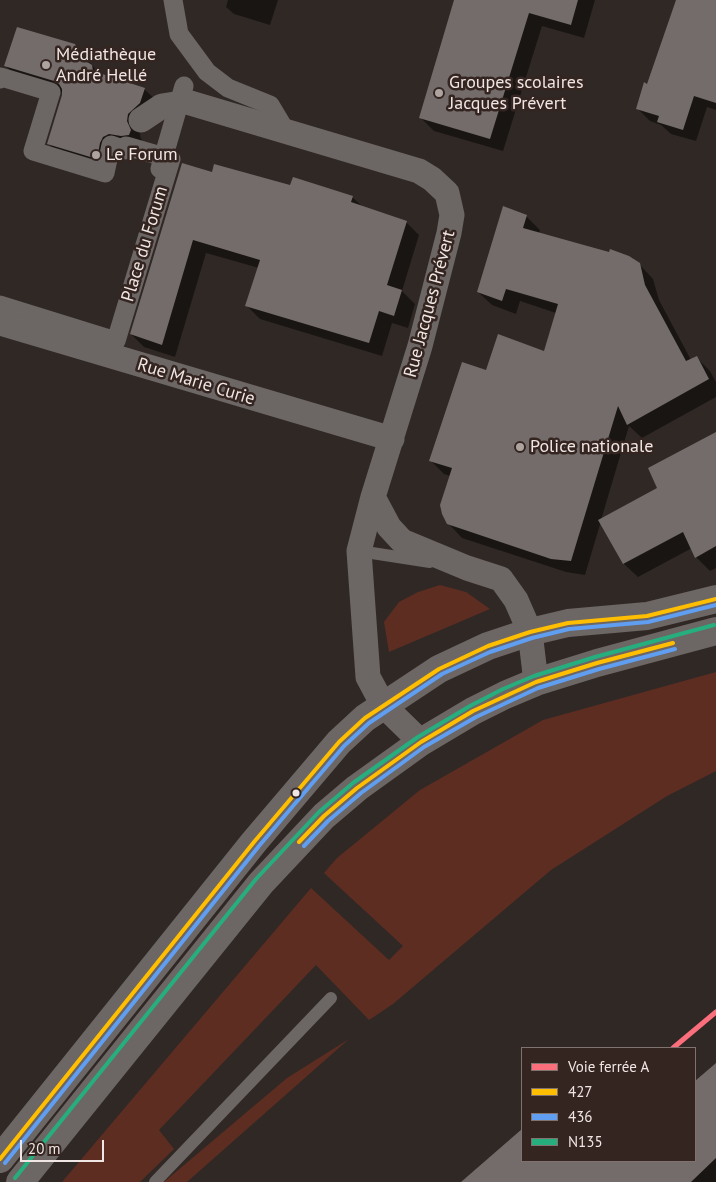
<!DOCTYPE html>
<html>
<head>
<meta charset="utf-8">
<style>
	body { margin:0 }
	#map { position:relative; width:716px; height:1182px; overflow:hidden; background:#302825; font-family:"PT Sans",sans-serif }
	canvas { display:block }
	.legend { position:absolute; left:521px; top:1047px; width:175px; height:115px; box-sizing:border-box; background:#342521; border:1px solid #7f726f; margin:0; padding:6px 9px; list-style:none; font-size:15px; color:#f0e6e3 }
	.legend li { display:flex; align-items:center; gap:10px; height:25px }
	.legend b { width:25px; border:1px solid #7f726f }
	.scale { position:absolute; left:20px; top:1140px; width:84px; height:22px; box-sizing:border-box; border:2px solid #f0e6e3; border-top:0; padding-left:6px; font-size:15px; line-height:18px; white-space:nowrap; color:#f0e6e3; -webkit-text-stroke:4px #342521; paint-order:stroke }
</style>
</head>
<body>
<div id="map">
<canvas width="716" height="1182"></canvas>
<ul class="legend">
<li><b style="height:6px;background:#fb6e7c"></b>Voie ferrée A</li>
<li><b style="height:6px;background:#ffbe00"></b>427</li>
<li><b style="height:6px;background:#609ef1"></b>436</li>
<li><b style="height:6px;background:#26ae7e"></b>N135</li>
</ul>
<div class="scale">20 m</div>
</div>
<script>
const context = document.querySelector('canvas').getContext('2d');
context.lineJoin = 'round';
function fillPath(path, color) {
  context.fillStyle = color;
  context.fill(path, 'evenodd');
}
function toPath(rows) {
  const path = new Path2D();
  for (const r of rows) {
    path.moveTo(r[0], r[1]);
    for (let i = 2; i < r.length; i += 2) path.lineTo(r[i], r[i + 1]);
  }
  return path;
}
function stroke(path, color, width, dash) {
  context.strokeStyle = color;
  context.lineWidth = width;
  context.lineCap = dash ? 'butt' : 'round';
  context.setLineDash(dash || []);
  context.stroke(path);
}
function drawText(font, color, halo, rows, align = 'center') {
  context.font = font + ' "PT Sans",sans-serif';
  context.lineWidth = 5;
  context.setLineDash([]);
  context.textBaseline = 'middle';
  context.strokeStyle = halo;
  context.fillStyle = color;
  for (const [text, x, y, turn = 0] of rows) {
    context.save();
    context.translate(x, y);
    context.rotate((+turn || 0) * Math.PI / 180);
    context.textAlign = isNaN(turn) ? turn : align;
    if (halo) context.strokeText(text, 0, 0);
    context.fillText(text, 0, 0);
    context.restore();
  }
}
fillPath(toPath([
	[440,585,466,592,490,609,389,652,384,622,399,602,418,592],
	[716,672,716,771,667,796,551,870,393,1004,369,1020,316,965,159,1130,174,1149,140,1182,62,1182,311,888,389,960,403,946,324,873,337,858,420,790,543,720],
	[349,1039,187,1182,164,1182,287,1078]
]), '#5d2d22');
fillPath(toPath([
	[228,0,278,0,270,25,234,14,226,7],
	[456,0,595,0,584,38,542,26,503,151,434,131,421,118],
	[677,0,716,0,716,110,707,107,696,141,671,134,661,125,650,121,637,108,648,86],
	[74,45,101,75,144,89,158,102,141,128,140,136,144,145,123,147,110,172,62,157,48,143,63,93,19,80,6,66],
	[213,174,352,197,364,208,406,222,419,235,402,291,415,304,408,328,392,323,382,356,260,319,247,306,259,268,206,253,175,357,144,347,131,334],
	[526,216,540,230,539,234,639,264,653,279,659,300,691,360,696,357,710,371,716,382,716,397,642,438,629,426,601,520,659,489,716,433,716,568,710,571,696,557,692,548,638,577,624,564,601,521,585,575,566,572,462,538,448,523,450,476,444,474,430,460,487,372,545,353,556,313,520,301,516,314,492,305,478,292],
	[716,1064,716,1182,463,1182,522,1131,522,1161,695,1161,695,1082]
]), '#0007');
fillPath(toPath([
	[454,0,578,0,571,25,529,13,490,139,419,118],
	[676,0,716,0,716,103,694,96,683,130,657,122,659,116,636,109,644,82,647,84],
	[17,27,75,44,83,59,92,65,93,71,145,88,140,103,128,114,127,121,131,130,129,135,121,136,109,134,103,137,100,143,97,159,47,144,62,95,62,89,59,84,54,81,4,66],
	[182,163,212,172,214,164,290,185,293,177,353,196,351,202,407,221,387,285,402,290,394,316,379,311,369,343,245,306,260,260,193,240,162,345,130,334],
	[503,206,527,215,523,228,609,252,610,249,629,256,640,263,645,285,686,361,697,356,709,379,627,425,618,406,571,561,551,559,447,524,442,514,440,505,452,468,429,461,462,362,486,370,498,334,544,351,558,304,506,289,502,301,477,292],
	[716,432,716,546,695,558,683,532,623,564,598,520,657,488,648,468],
	[716,1063,716,1158,691,1182,461,1182,522,1129,522,1161,695,1161,695,1081]
]), '#736c6a');
stroke(toPath([
	[359,551,430,562],
	[155,1182,331,998]
]), '#6c6664', 12);
stroke(toPath([
	[173,0,179,34,207,72,228,88,270,105,285,130],
	[0,79,1,77,51,92,33,151,105,173,111,145,125,150,126,146,171,159,116,341,0,305],
	[160,169,184,86]
]), '#6c6664', 19);
stroke(toPath([
	[141,120,162,106,187,102,419,171,432,179,447,193,452,215,449,233,420,346,373,497,359,551,368,677,383,705,421,742],
	[0,323,392,439],
	[373,497,389,527,402,541,467,568,501,579,516,600,530,632,536,682]
]), '#6c6664', 25);
stroke(toPath([
	[0,1159,254,842,339,742,365,718,439,669,488,646,530,632,568,623,647,616,716,599],
	[20,1182,261,883,324,816,357,788,421,742,473,711,505,695,536,682,597,663,716,631]
]), '#6c6664', 28);
stroke(toPath([
	[299,842,324,816,357,788,421,742,473,711,536,682,597,663,673,643],
	[0,1159,254,842,339,742,365,718,439,669,488,646,530,632,568,623,647,616,716,599]
]), '#ffbe00', 4);
stroke(toPath([
	[304,846,328,821,361,793,424,747,476,717,538,688,599,669,675,649],
	[5,1163,259,846,344,746,369,723,442,674,490,652,532,638,569,629,648,622,716,605]
]), '#609ef1', 4);
stroke(toPath([
	[15,1178,256,879,319,812,353,783,418,737,470,706,503,689,534,676,595,657,714,625]
]), '#26ae7e', 4);
stroke(toPath([
	[673,1048,716,1012]
]), '#fb6e7c', 5);
for (const [x, y, r, color] of [
	[46,65,5,"#ada4a0"],
	[439,93,5,"#ada4a0"],
	[96,155,5,"#ada4a0"],
	[520,447,5,"#ada4a0"],
	[296,793,4.5,"#f0e6e3"]
]) {
  const dot = new Path2D();
  dot.arc(x, y, r, 0, 2 * Math.PI);
  context.fillStyle = color;
  context.fill(dot);
  stroke(dot, '#342521', 2);
}
drawText('18px', '#f0e6e3', '#342521', [
	["Médiathèque",56,55],
	["André Hellé",56,76],
	["Groupes scolaires",449,83],
	["Jacques Prévert",449,104],
	["Le Forum",106,155],
	["Police nationale",530,447]
], 'left');
drawText('18px', '#f0e6e3', '#342521', [
	["Place du Forum",145,244,-73],
	["Rue Jacques Prévert",430,304,-75],
	["Rue Marie Curie",196,382,17]
]);
</script>
</body>
</html>
